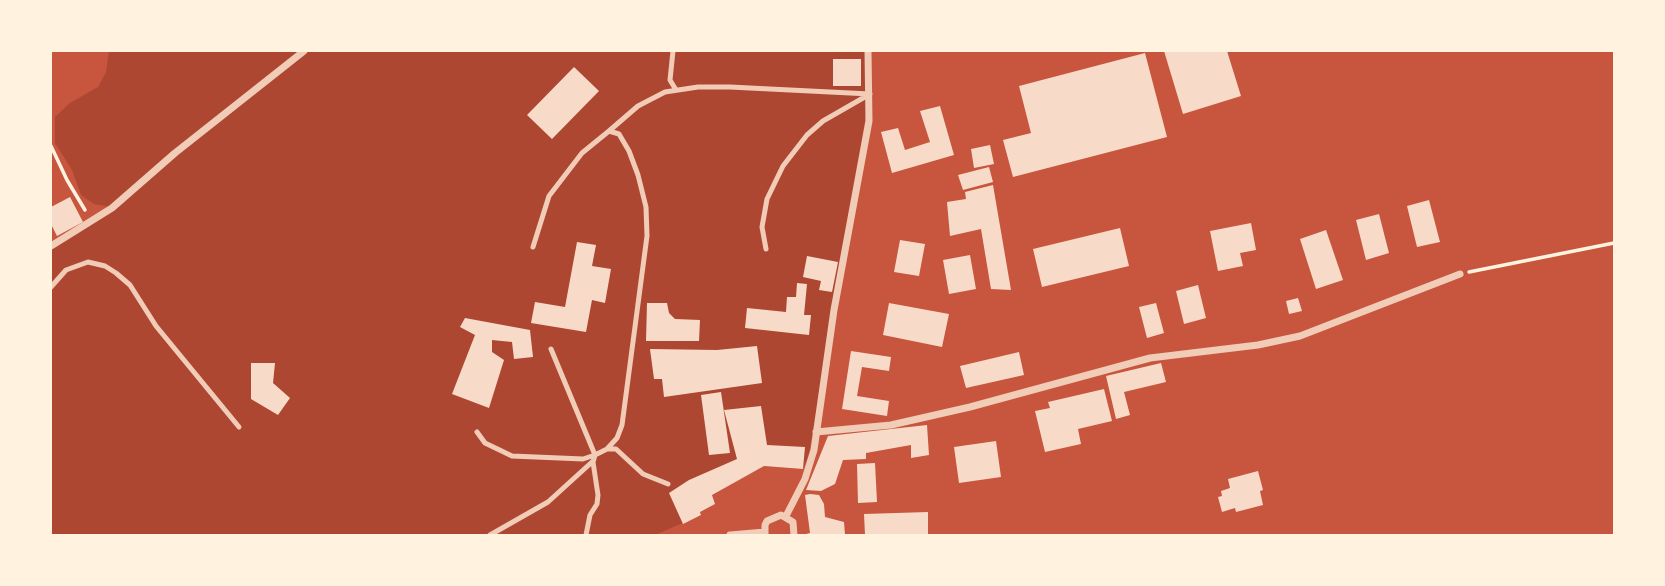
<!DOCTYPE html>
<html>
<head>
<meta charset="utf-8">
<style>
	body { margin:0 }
	#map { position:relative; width:1665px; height:586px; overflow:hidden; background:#c8553d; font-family:"Open Sans",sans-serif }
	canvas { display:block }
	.frame { position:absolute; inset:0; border:52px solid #fff3e0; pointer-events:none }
</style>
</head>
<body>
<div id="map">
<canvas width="1665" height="586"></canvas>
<div class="frame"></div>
</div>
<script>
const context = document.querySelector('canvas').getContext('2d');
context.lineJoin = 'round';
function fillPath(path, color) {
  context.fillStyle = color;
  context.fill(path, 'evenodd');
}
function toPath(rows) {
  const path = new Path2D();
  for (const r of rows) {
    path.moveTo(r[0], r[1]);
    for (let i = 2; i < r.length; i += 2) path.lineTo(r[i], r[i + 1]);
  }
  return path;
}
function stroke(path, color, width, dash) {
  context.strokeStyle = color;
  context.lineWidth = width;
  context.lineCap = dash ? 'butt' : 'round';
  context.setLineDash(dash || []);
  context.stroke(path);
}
fillPath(toPath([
	[109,51,865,51,867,109,809,453,803,469,764,466,712,494,715,504,700,511,701,515,655,535,51,535,51,246,110,207,94,204,81,195,72,170,55,143,55,117,70,103,98,87,106,72]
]), '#ae4732');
fillPath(toPath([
	[1164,51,1227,51,1241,96,1183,114],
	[1145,53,1167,137,1013,177,1003,140,1031,133,1019,86],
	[833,59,861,59,861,86,833,86],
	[574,67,599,91,552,139,527,115],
	[940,106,954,155,892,173,881,132,898,128,905,150,930,142,920,111],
	[990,145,994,164,974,168,971,149],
	[989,167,993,182,963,190,958,175],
	[993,185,1011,290,991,289,981,229,950,236,947,202,966,199,965,192],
	[70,197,83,222,57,236,51,224,51,207],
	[1429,200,1440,242,1417,247,1407,206],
	[1379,214,1389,253,1366,260,1356,220],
	[1251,223,1256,250,1240,253,1243,266,1218,271,1210,231],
	[1120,228,1129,266,1042,287,1033,249],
	[1326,230,1343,280,1316,289,1300,239],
	[900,240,925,244,919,276,894,272],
	[577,242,596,245,592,266,611,269,605,303,592,300,586,332,531,323,535,302,565,307],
	[970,255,976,289,949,294,943,260],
	[807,256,838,262,832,292,819,290,821,281,803,277],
	[797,283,807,284,804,315,811,315,809,335,745,328,747,308,786,312,787,297,796,297],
	[1198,285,1206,318,1184,324,1176,291],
	[1298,298,1302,311,1289,314,1286,301],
	[647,303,667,303,669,313,675,319,700,320,699,341,646,341],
	[889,303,949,314,942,347,883,335],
	[1156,303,1164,333,1147,338,1139,307],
	[465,318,530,330,533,357,514,359,512,342,492,340,492,352,504,360,489,408,452,394,475,335,460,327],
	[757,346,762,383,664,397,662,379,654,379,650,349,717,350],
	[851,351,891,357,889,371,862,367,857,396,889,401,887,416,842,409],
	[1019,352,1024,375,966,388,960,366],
	[251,363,275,363,273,383,290,398,278,415,251,399],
	[1161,363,1166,382,1124,392,1130,415,1116,419,1106,376],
	[1104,389,1112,421,1078,429,1081,444,1045,452,1035,411,1050,408,1048,402],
	[721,392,730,453,709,455,701,395],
	[761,406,767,445,805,447,803,469,764,466,712,495,715,504,700,512,701,515,683,524,669,493,689,480,737,459,724,410],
	[927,425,929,455,911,458,911,445,866,453,866,459,843,460,835,484,821,491,806,490,828,436],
	[996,441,1001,477,959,483,954,447],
	[875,463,877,502,858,503,857,464],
	[1258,471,1263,490,1260,491,1263,505,1236,512,1235,508,1222,512,1218,497,1222,496,1221,491,1230,488,1228,479],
	[810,494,819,495,824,504,825,517,844,522,845,535,802,535,810,533,805,495],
	[928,512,928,534,865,535,864,514]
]), '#f7dbc8');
stroke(toPath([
	[51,146,67,180,85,210],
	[1469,272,1614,243]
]), '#fff3e0', 3.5);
stroke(toPath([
	[673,51,670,80,676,90],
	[609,131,638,106,665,92,698,87,730,87,870,94,823,121,807,135,783,166,767,199,762,227,766,249],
	[533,247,549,196,582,153,609,131,619,134,629,151,638,175,646,207,647,236,622,425,617,438,607,449],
	[51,287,66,270,88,262,105,266,116,273,130,285,156,326,239,427],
	[477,432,485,443,512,456,583,459,595,455,551,349],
	[490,535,548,502,592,462],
	[586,535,590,515,597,504,598,495,593,462,595,455,607,449,616,449,643,474,668,484]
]), '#f1ccb7', 5);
stroke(toPath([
	[51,246,112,208,175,153,304,51],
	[816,432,891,425,970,407,1150,358,1258,345,1300,336,1460,274],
	[786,516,805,479,814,450,834,310,869,121,868,51],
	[730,535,765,532],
	[765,535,765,525,767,521,781,515,793,522,794,535]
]), '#f1ccb7', 7);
</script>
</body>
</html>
